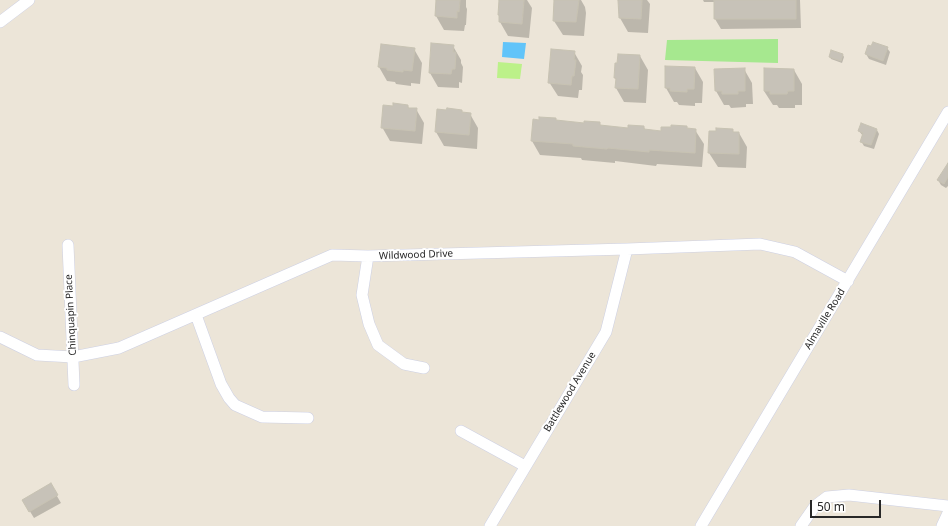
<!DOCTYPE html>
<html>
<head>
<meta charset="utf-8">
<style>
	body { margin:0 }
	#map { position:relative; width:948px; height:526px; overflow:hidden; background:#ece5d8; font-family:"Noto Sans",sans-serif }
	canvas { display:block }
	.scale { position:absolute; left:810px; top:500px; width:71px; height:18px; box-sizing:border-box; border:2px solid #282828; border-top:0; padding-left:5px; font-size:12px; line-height:14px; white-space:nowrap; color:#282828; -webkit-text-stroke:3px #fff; paint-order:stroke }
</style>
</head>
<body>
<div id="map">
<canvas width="948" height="526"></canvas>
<div class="scale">50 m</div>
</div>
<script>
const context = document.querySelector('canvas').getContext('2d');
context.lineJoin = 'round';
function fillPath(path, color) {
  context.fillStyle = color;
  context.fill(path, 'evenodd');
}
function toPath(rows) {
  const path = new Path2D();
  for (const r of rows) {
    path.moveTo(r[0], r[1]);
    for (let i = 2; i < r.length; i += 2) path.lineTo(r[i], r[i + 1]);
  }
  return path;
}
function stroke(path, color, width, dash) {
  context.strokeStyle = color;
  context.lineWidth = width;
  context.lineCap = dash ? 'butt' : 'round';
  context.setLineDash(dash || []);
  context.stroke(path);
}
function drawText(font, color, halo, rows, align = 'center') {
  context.font = font + ' "Noto Sans",sans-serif';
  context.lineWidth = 4;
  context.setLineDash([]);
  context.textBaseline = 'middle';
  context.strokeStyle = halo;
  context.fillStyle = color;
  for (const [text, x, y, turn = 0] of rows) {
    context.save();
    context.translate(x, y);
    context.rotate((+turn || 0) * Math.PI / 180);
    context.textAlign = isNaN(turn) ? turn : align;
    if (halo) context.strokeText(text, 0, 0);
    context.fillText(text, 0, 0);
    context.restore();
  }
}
fillPath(toPath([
	[778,39,778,63,665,60,667,40]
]), '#a6e88f');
fillPath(toPath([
	[498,62,522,64,520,79,497,78]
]), '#bcf189');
fillPath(toPath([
	[503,42,526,43,524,59,502,57]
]), '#61c4f9');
fillPath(toPath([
	[437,0,466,0,466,7,467,9,466,25,465,25,464,31,444,30,436,16],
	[500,0,527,0,532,8,529,38,508,36,500,22],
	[555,0,581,0,585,7,586,13,584,36,563,35,554,21],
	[619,0,647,0,650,4,648,33,628,32,620,18],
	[703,0,800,0,801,28,721,29,715,19,715,2,704,2],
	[453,46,461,60,461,63,463,67,462,83,459,82,459,88,438,87,430,73],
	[887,48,890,52,886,65,869,59,866,54],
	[414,49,422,63,420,84,411,83,411,86,396,84,395,82,387,81,379,67],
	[574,52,582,66,581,72,583,75,582,90,579,90,578,98,558,96,549,82],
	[832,52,843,55,844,57,842,63,831,59,830,57],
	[640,56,648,70,646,103,624,102,616,88,617,81,615,78,616,64],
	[695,68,703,82,702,103,695,103,695,106,679,105,677,102,674,102,666,88],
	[744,69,752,83,753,104,746,104,746,107,731,108,729,105,724,105,716,91,715,70],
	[794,70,802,84,802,105,795,105,795,108,779,108,777,105,773,105,764,91],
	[408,106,409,109,416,109,424,123,422,144,390,141,382,127],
	[462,113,470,114,478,128,477,149,444,146,436,132],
	[557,121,585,124,599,123,601,126,629,129,644,127,645,130,662,132,687,129,695,130,704,144,702,167,657,164,656,166,615,161,615,163,582,160,581,158,540,155,532,141],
	[732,130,734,133,739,133,747,147,746,168,718,167,709,153,710,132],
	[877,130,879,134,874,149,864,146,861,141,863,136,859,131],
	[948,166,948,186,946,188,941,185,938,180],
	[50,484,61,503,34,518,23,500]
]), '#0003');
const building = toPath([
	[436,0,460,0,459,12,457,11,457,18,435,16,436,0],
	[499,0,524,0,522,24,499,22,499,15,498,15,499,0],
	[554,0,579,0,576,22,553,21,554,0],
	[618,0,642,0,641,19,619,18,618,0],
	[714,0,796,0,796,19,714,19,714,0],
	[873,42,888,47,883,61,865,54,868,45,871,46,873,42],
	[431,43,454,45,453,52,456,52,455,69,452,69,451,74,429,73,431,43],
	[381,44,415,48,412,71,403,70,403,72,387,70,387,68,378,67,381,44],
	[551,49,575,51,574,60,576,60,574,76,572,76,571,85,548,83,551,49],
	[831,50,843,54,841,61,829,57,831,50],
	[618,54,640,55,638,89,615,88,616,78,614,78,615,63,617,63,618,54],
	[665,66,695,67,694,89,687,89,687,92,670,91,670,88,665,88,665,66],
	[745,68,745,91,738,91,738,94,722,94,722,91,715,91,714,69,745,68],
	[764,68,794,69,794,91,788,91,787,94,770,94,770,91,764,91,764,68],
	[393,103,408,105,408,108,417,108,415,131,381,128,383,105,393,106,393,103],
	[447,108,462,110,462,112,471,113,469,135,435,132,437,109,446,110,447,108],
	[539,117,556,118,556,120,584,123,584,121,600,122,600,125,628,128,628,125,644,126,644,129,661,131,661,127,671,127,671,125,687,126,687,128,696,129,695,153,649,150,649,152,608,148,607,149,573,146,573,144,531,141,533,119,539,120,539,117],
	[861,123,877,129,871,145,860,142,863,133,858,131,861,123],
	[716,128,733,129,733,132,739,132,739,154,708,153,709,131,716,131,716,128],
	[948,163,948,177,944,184,937,180,948,163],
	[51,483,58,495,29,512,22,500,51,483]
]);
fillPath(building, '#c7c2b8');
stroke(building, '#c7c2b2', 1);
const minor = toPath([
	[0,22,29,0],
	[68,245,74,385],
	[368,256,362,295,369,324,378,345,404,364,424,368],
	[196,315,221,384,229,398,235,405,262,417,308,418],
	[0,337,37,355,73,357,119,348,332,255,368,256,627,249,760,244,795,252,848,281],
	[461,431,525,466],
	[490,526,606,332,627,249],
	[701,526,948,112],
	[801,526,815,506,827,497,849,495,948,506],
	[942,526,948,513]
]);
stroke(minor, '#cdd0e3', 12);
stroke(minor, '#fff', 11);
drawText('10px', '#282828', '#fff', [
	["Wildwood Drive",416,255,-2],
	["Chinquapin Place",71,315,-93],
	["Almaville Road",825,319,-59],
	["Battlewood Avenue",570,392,-59]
]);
</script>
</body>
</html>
